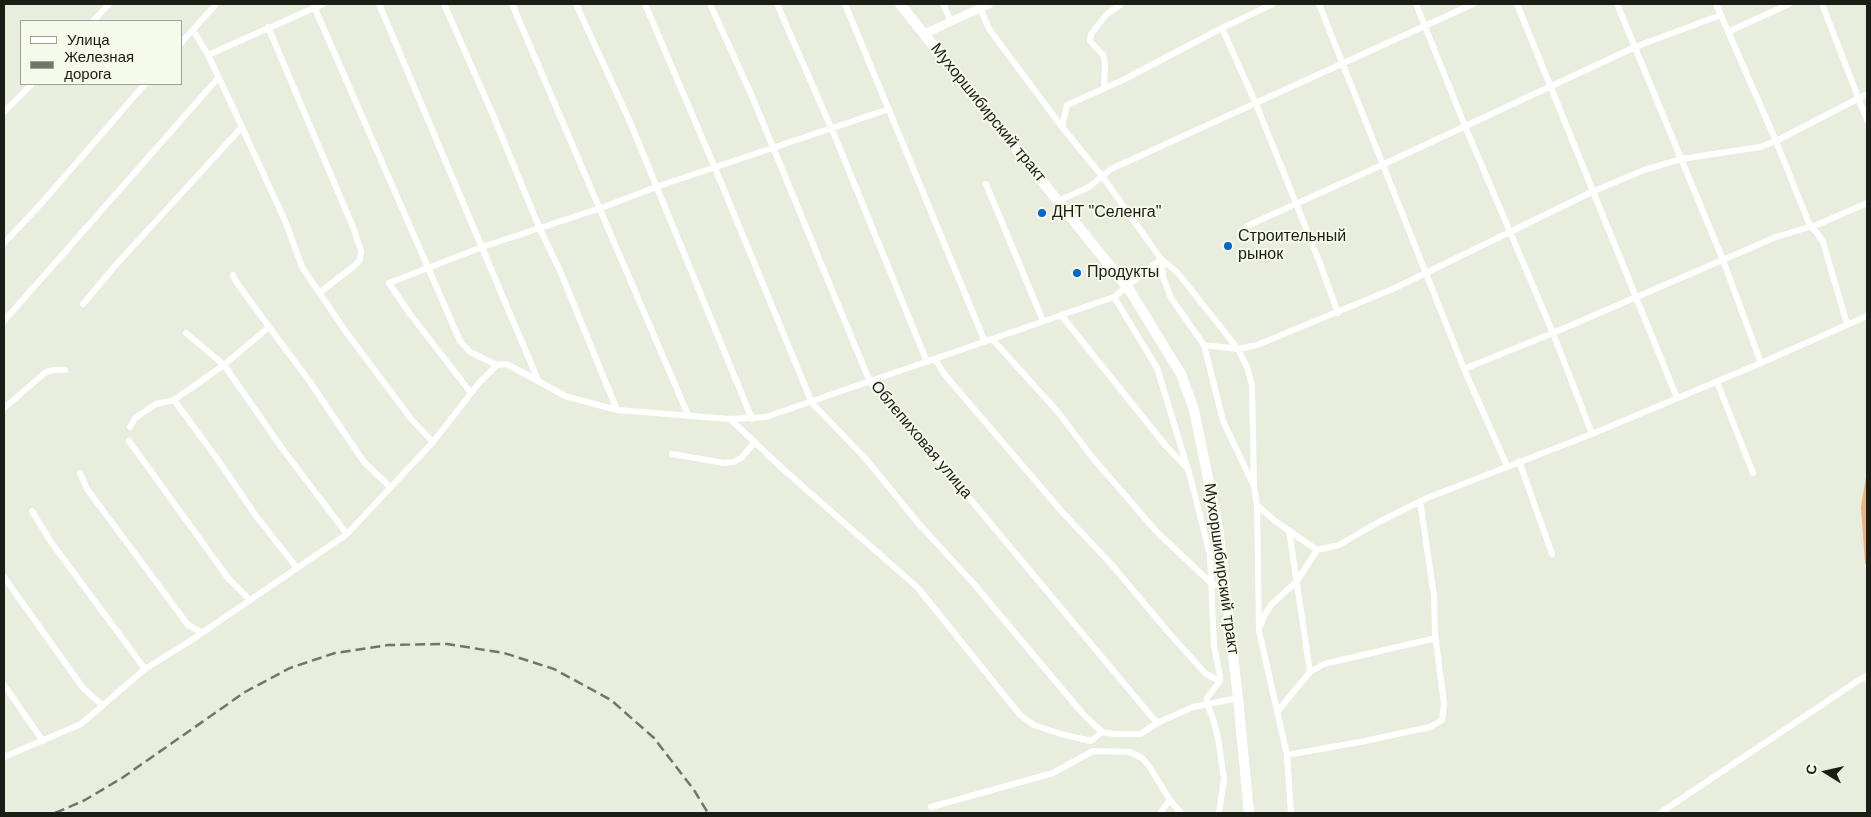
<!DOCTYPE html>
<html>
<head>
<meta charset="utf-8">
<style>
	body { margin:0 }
	#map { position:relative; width:1871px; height:817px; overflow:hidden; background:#e8eddd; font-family:Arial,sans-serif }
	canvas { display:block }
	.frame { position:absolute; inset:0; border:5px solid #1b1d17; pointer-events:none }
	.legend { position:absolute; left:20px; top:20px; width:162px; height:65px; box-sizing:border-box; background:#f5faea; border:1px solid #9ea296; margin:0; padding:6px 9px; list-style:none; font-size:15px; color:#1b1d17 }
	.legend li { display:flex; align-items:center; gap:10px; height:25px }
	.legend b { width:25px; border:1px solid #9ea296 }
	.north { position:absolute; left:1801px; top:747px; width:50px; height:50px; -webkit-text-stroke:4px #f5faea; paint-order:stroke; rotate:280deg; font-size:14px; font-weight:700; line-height:20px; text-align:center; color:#1b1d17 }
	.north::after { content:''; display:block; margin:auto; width:18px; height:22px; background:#1b1d17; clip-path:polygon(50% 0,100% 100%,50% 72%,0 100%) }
</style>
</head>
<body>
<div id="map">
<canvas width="1871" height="817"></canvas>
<div class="frame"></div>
<ul class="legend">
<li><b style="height:6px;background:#fff"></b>Улица</li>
<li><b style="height:6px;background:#71746a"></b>Железная дорога</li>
</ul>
<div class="north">С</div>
</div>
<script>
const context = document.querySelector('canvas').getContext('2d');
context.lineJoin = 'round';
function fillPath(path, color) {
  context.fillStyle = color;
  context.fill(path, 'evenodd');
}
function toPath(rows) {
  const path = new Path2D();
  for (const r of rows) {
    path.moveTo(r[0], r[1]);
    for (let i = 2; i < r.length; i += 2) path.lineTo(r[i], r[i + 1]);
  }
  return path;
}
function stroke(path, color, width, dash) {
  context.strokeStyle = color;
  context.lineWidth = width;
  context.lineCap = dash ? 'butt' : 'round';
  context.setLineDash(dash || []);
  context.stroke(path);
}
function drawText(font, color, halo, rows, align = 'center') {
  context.font = font + ' Arial,sans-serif';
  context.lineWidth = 4;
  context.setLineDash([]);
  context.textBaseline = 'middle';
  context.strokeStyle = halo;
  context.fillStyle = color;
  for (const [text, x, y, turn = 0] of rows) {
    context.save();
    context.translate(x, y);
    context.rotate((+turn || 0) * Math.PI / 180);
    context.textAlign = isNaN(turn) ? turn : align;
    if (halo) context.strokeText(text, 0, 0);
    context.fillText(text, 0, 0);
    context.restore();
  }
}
fillPath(toPath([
	[1867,470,1867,567,1865,563,1861,507]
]), '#eab580');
stroke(toPath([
	[313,4,460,341,470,352,497,365],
	[379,4,538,380],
	[444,4,493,115,539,227,561,273,617,410],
	[512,4,688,415],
	[576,4,630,122,752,419],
	[645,4,715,168,812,403,865,458,919,524,974,584,1083,714,1102,732],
	[710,4,751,94,870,382,906,422,1157,723],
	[777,4,836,139,927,362],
	[845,4,985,342],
	[943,4,951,21],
	[1319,4,1464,369,1507,466],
	[1416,4,1465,126,1553,333,1592,434],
	[1517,4,1677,398],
	[1617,4,1723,260,1761,363],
	[1716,4,1776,141,1810,226,1817,233,1823,242,1847,324],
	[1822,4,1867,120],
	[980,8,989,29,1062,127,1102,176,1161,259,1177,272,1238,349,1247,367,1252,385,1254,486,1257,505,1259,631,1287,755,1291,813],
	[93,21,109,4],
	[268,27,353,227,361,251,360,260,354,266,319,293],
	[1222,28,1256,104,1318,258,1338,313],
	[193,30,208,55,235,112,286,223,302,267,346,332,412,420,433,442],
	[1728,32,1789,4],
	[181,43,216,4],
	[208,55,323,4],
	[1104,88,1105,62,1103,55,1090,41,1091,34,1106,15,1121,4],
	[4,112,32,84],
	[1062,127,1067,105,1123,80,1222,28,1273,4],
	[986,184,1043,321],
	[1058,201,1089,187,1111,169,1473,4],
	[1247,226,1382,165,1635,47,1721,15],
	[4,243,39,206,145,84],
	[1161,259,1163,277,1171,298,1204,345,1223,421,1253,484],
	[233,275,235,280,269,327],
	[1114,297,1157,368,1190,476,1210,555,1214,646,1220,676,1220,681,1207,698,1207,703,1213,719,1218,738,1224,779,1219,813],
	[83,304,114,267,242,127],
	[1061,315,1166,446,1185,466],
	[4,321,219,77],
	[186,333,224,365,269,327,310,382,364,462,390,487],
	[993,340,1058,412,1092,457,1156,531,1212,584,1224,585],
	[1204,345,1238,349,1257,345,1395,288,1594,191,1644,170,1681,159,1760,147,1776,141,1867,94],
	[935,359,945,375,1063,513,1112,565,1169,633,1206,674,1220,681],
	[1464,369,1553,333,1776,237,1819,224,1867,203],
	[1717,382,1753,473],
	[471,393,410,314,389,283,482,247,601,208,656,187,889,109],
	[174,400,224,365,284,451,347,534],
	[4,408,46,372,54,370,65,370],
	[730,419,783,469,918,588,1020,715,1034,725,1061,734,1091,741,1102,732,1115,734,1141,734,1157,723,1193,707,1238,698],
	[130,427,135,418,156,404,174,400,218,460,256,516,297,568],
	[129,441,228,578,249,599],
	[672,454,724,463,734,462,742,457,755,442],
	[1519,461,1552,554],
	[80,473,87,489,188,625,201,632],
	[1257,505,1275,521,1317,550],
	[32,511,51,542,145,669],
	[1289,530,1310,672],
	[4,577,83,688,102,705],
	[1261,625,1264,616,1271,605,1297,581,1317,550,1339,545,1377,523,1427,498,1592,434,1761,363,1867,316],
	[4,685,43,741],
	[1277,712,1310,672,1324,664,1436,638],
	[1287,755,1360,742,1430,727,1442,720,1444,704,1435,633,1434,596,1420,501],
	[4,757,81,724,145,669,190,641,347,534,433,442,479,383,497,365,507,364,565,396,617,410,730,419,766,417,1114,297,1161,259],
	[931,807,1053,773,1093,751,1130,752,1142,758,1149,766,1170,800,1181,813],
	[1160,813,1170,800],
	[1660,813,1859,680,1867,676]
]), '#fff', 6);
stroke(toPath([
	[924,34,989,4]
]), '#fff', 8);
stroke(toPath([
	[900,4,1130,291,1181,374,1194,410,1218,527,1238,698,1249,813]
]), '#fff', 10);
stroke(toPath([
	[55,813,85,800,122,778,245,692,290,668,335,653,388,645,447,644,504,653,554,669,611,700,654,738,694,790,708,813]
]), '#71746a', 2.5, [10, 5]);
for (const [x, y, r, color] of [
	[1042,213,5,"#0068d0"],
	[1228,246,5,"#0068d0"],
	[1077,273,5,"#0068d0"]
]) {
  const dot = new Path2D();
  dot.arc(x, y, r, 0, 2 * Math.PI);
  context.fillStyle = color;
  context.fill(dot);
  stroke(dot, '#f5faea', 2);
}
drawText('16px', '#1b1d17', '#f5faea', [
	["Мухоршибирский тракт",988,113,51],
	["Облепиховая улица",921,440,50],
	["Мухоршибирский тракт",1221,569,82]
]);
drawText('16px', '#1b1d17', '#f5faea', [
	["ДНТ \"Селенга\"",1052,213],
	["Строительный",1238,237],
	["рынок",1238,255],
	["Продукты",1087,273]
], 'left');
</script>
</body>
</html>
